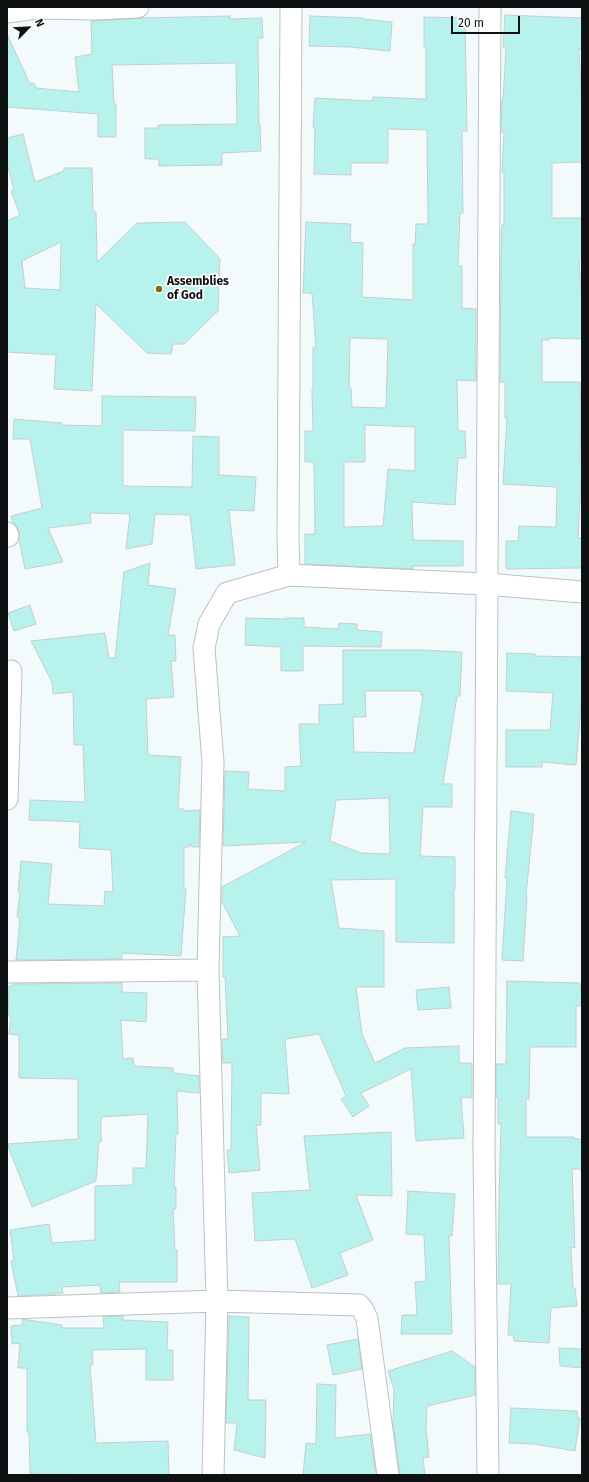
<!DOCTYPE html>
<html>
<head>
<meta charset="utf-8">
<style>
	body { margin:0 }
	#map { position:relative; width:589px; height:1482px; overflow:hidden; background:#f2fafc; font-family:"Fira Sans",sans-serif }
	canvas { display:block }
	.frame { position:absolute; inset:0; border:8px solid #0f1212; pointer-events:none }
	.north { position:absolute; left:8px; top:8px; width:40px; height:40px; -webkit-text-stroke:3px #fff; paint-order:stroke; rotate:66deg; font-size:11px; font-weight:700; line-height:16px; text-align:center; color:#0f1212 }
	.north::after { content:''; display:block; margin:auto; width:14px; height:18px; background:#0f1212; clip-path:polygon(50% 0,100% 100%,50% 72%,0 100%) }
	.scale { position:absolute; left:451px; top:16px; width:69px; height:18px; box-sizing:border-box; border:2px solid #0f1212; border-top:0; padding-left:5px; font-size:12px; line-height:14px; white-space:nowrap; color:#0f1212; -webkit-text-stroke:3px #fff; paint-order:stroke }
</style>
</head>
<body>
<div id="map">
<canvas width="589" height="1482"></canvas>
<div class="frame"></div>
<div class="north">N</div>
<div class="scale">20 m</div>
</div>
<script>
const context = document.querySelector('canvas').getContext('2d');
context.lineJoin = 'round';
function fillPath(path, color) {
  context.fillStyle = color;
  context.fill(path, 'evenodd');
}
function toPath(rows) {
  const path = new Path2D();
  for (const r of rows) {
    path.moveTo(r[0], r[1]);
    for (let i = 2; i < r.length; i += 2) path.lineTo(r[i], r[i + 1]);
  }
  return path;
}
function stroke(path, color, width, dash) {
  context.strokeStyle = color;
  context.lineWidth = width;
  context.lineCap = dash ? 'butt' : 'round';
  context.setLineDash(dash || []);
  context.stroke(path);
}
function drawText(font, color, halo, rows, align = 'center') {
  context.font = font + ' "Fira Sans",sans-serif';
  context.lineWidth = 3.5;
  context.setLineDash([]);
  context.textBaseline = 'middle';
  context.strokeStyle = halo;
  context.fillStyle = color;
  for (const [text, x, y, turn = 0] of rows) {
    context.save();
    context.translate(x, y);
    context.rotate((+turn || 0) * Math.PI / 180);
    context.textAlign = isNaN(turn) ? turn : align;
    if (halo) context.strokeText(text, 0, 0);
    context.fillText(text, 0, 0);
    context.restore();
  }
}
const building = toPath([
	[505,15,582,18,582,49,579,49,582,109,582,162,552,163,552,218,582,218,582,260,579,260,582,303,582,339,549,338,549,340,542,340,542,382,580,382,581,412,580,465,582,465,578,538,582,538,582,568,506,569,506,541,518,541,519,526,556,527,557,487,503,484,507,418,505,418,505,382,500,382,501,255,502,225,504,225,504,172,502,172,504,132,501,132,502,99,503,99,506,47,503,47,505,15],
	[230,16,230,19,262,18,263,38,258,38,259,124,260,124,261,151,222,153,222,165,159,166,159,159,145,159,145,128,158,128,158,125,237,124,236,63,112,65,114,104,116,104,116,137,98,137,98,114,7,107,7,34,30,84,34,83,36,88,79,92,75,57,92,54,91,21,143,18,230,16],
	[310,16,363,18,363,19,392,22,390,51,350,47,309,46,310,16],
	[424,17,465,18,467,131,462,131,463,213,460,213,458,266,462,266,462,308,476,309,476,381,457,380,458,431,465,431,466,458,458,458,455,505,412,502,413,540,463,541,463,566,413,566,413,569,305,564,305,534,315,534,314,462,305,462,305,431,313,431,312,389,313,389,313,347,316,347,312,293,303,293,306,222,351,224,350,242,363,243,362,297,413,300,413,244,415,245,416,224,428,224,427,130,388,129,388,163,351,163,351,175,314,174,315,127,313,127,315,98,372,101,373,97,426,99,426,47,424,47,424,17],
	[350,338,388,339,386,408,352,407,351,388,349,388,350,338],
	[365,425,415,427,415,471,388,469,383,526,344,527,344,462,365,462,365,425],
	[23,134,35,182,64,171,64,168,92,168,93,212,96,212,97,262,137,223,185,222,220,259,218,311,184,344,173,344,171,354,147,353,96,304,92,391,54,389,56,355,7,352,7,221,20,215,11,191,14,190,7,163,7,138,23,134],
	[61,242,60,290,25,288,22,261,61,242],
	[102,396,196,397,195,431,123,430,123,486,192,487,193,436,219,437,219,475,256,477,254,511,229,510,235,565,196,569,190,515,155,514,152,544,126,549,130,514,90,513,91,523,48,528,63,562,25,569,19,540,19,532,15,524,13,523,11,516,42,508,30,439,13,439,14,419,62,423,62,425,102,426,102,396],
	[150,563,148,585,176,589,168,635,175,635,176,661,171,661,174,697,146,699,148,755,181,757,178,809,184,809,184,811,200,810,199,847,192,847,190,843,189,847,184,847,184,889,186,889,181,956,122,953,122,959,16,960,20,918,17,917,20,893,18,892,21,861,52,864,48,904,104,906,105,891,113,892,111,850,79,848,80,822,29,820,30,800,85,802,83,745,74,745,73,692,53,694,52,682,31,641,105,633,109,658,115,658,124,572,150,563],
	[30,605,36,624,14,631,8,613,30,605],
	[246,618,286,619,286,618,304,618,304,627,338,629,339,623,357,624,357,630,382,632,381,647,303,646,303,671,281,671,281,647,245,645,246,618],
	[343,650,423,650,462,652,460,696,457,696,443,784,452,784,452,807,423,807,420,856,455,857,455,889,454,889,454,943,396,942,396,879,331,880,339,928,384,931,384,987,356,987,362,1034,375,1063,405,1048,459,1046,459,1063,472,1063,472,1098,461,1097,464,1138,416,1141,411,1069,361,1093,369,1106,353,1117,341,1099,346,1096,319,1034,285,1039,289,1094,261,1093,261,1125,256,1125,260,1170,229,1173,227,1150,231,1150,232,1063,223,1063,222,1039,228,1039,225,977,223,977,223,937,240,936,222,902,222,887,306,842,223,846,225,771,249,772,248,789,285,791,285,767,301,766,299,724,319,724,319,705,343,704,343,650],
	[365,691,421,691,421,695,423,695,414,753,354,752,353,717,366,717,365,691],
	[389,798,390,854,361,853,330,841,336,800,389,798],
	[507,653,535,654,535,656,582,657,582,696,576,765,542,762,542,767,506,767,506,730,550,730,553,693,506,691,507,653],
	[511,811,534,814,526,896,527,896,523,961,502,960,507,878,505,878,511,811],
	[507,981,580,983,582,1006,576,1006,576,1047,530,1047,529,1099,526,1099,526,1137,574,1137,574,1139,582,1139,582,1169,572,1169,575,1248,571,1247,573,1288,575,1288,577,1306,551,1308,549,1343,514,1341,513,1335,508,1335,511,1284,498,1284,499,1200,501,1124,498,1124,498,1098,496,1098,496,1064,506,1064,507,981],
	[122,983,122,992,147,993,146,1022,121,1020,123,1059,133,1058,134,1066,173,1068,173,1073,199,1076,199,1093,177,1091,178,1134,176,1134,174,1187,176,1187,176,1209,173,1209,175,1250,177,1250,177,1282,119,1282,120,1292,101,1293,100,1285,62,1287,63,1293,54,1294,18,1296,11,1261,14,1261,10,1230,49,1224,52,1243,95,1240,95,1186,133,1185,133,1168,146,1168,148,1114,101,1117,101,1142,99,1142,96,1181,32,1207,7,1144,78,1139,78,1079,19,1078,19,1035,9,1034,11,1016,8,1016,9,986,13,986,13,984,122,983],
	[449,987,451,1008,418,1010,416,990,449,987],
	[391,1132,392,1196,356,1195,373,1240,340,1253,348,1275,312,1288,295,1239,255,1241,252,1193,310,1190,304,1136,391,1132],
	[408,1191,455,1194,452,1236,449,1236,452,1334,401,1334,402,1315,417,1315,415,1282,426,1281,424,1235,406,1234,408,1191],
	[123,1316,123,1320,168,1322,167,1350,173,1350,173,1380,146,1380,146,1349,92,1350,93,1365,90,1365,96,1443,168,1441,169,1475,30,1474,29,1432,27,1432,27,1368,18,1368,20,1343,12,1344,11,1326,23,1325,22,1319,62,1325,62,1328,104,1328,103,1317,123,1316],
	[229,1316,249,1317,248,1400,266,1400,265,1458,234,1450,237,1423,226,1423,229,1316],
	[358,1339,362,1369,333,1375,327,1345,358,1339],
	[559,1348,582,1349,582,1368,560,1366,559,1348],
	[452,1351,475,1367,475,1395,427,1406,426,1427,429,1457,423,1458,425,1475,400,1475,393,1422,394,1389,388,1371,452,1351],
	[317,1384,336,1385,335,1438,370,1434,376,1475,303,1475,306,1443,316,1444,317,1384],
	[511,1408,577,1411,578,1418,580,1418,575,1451,534,1444,509,1443,511,1408]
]);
fillPath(building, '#b7f2ed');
stroke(building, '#c6cecd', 1);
const street = toPath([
	[7,12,37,8,95,9,138,7],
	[7,533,8,536],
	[289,575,288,537,291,7],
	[7,799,11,671],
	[7,972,208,970],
	[7,1308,217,1301,359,1305,363,1310,367,1319,388,1475],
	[213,1475,217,1301,208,970,213,762,204,648,209,624,227,593,289,575,486,584,582,592],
	[488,1475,484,1149,490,7]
]);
stroke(street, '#bbc2c4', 23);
stroke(street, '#fff', 21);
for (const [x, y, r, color] of [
	[159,289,4,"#82700f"]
]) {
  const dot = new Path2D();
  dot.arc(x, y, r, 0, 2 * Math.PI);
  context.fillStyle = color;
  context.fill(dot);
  stroke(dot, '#fff', 1.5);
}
drawText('bold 12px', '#0f1212', '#fff', [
	["Assemblies",167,282],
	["of God",167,296]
], 'left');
</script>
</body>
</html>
